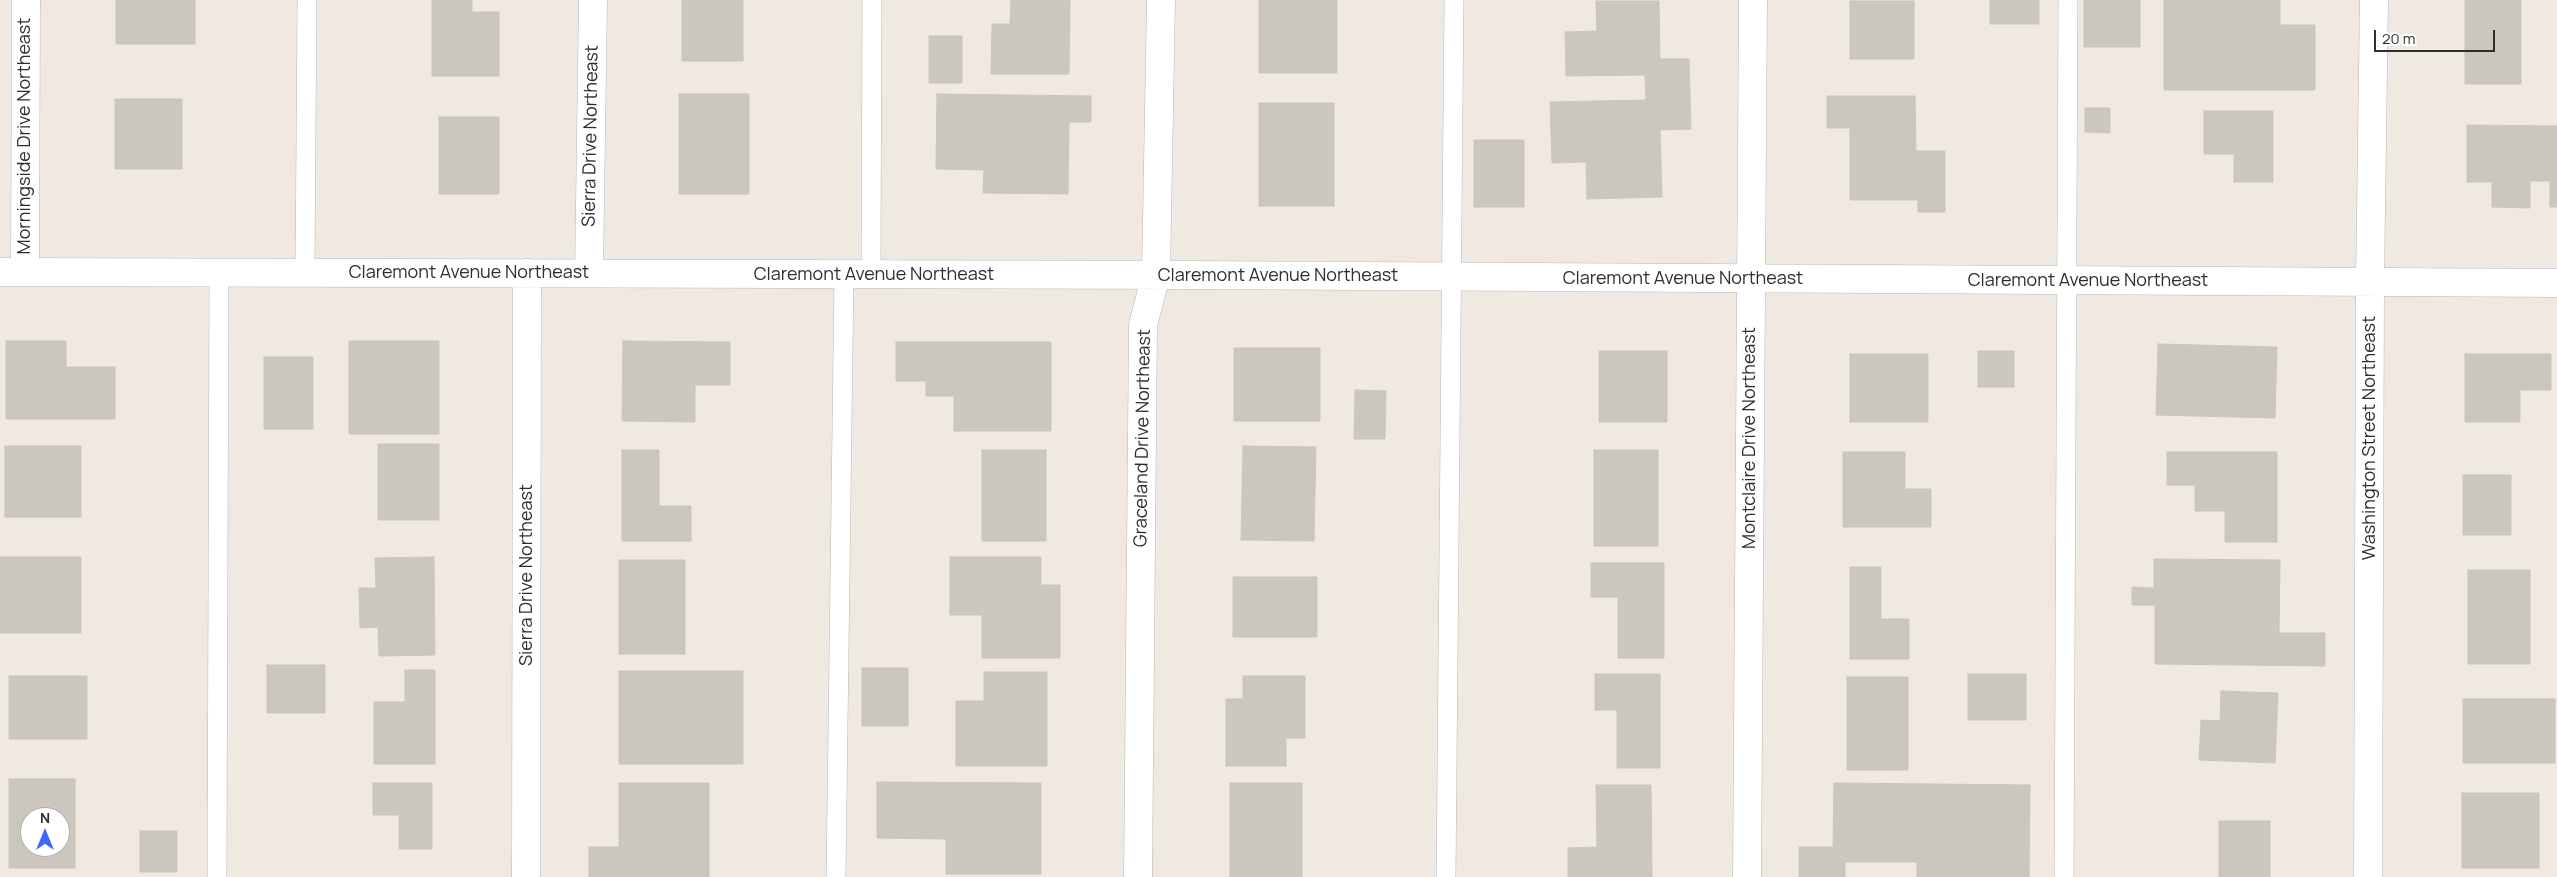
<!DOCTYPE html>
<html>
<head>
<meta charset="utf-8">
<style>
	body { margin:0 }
	#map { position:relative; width:2557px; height:877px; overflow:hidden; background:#efe9e1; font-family:Manrope,sans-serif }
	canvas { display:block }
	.north { position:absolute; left:20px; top:807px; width:50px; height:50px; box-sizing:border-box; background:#fff; border:1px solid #ababab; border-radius:50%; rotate:0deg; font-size:14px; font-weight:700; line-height:20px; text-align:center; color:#2e2e2e }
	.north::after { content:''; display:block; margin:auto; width:18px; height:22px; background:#4264fb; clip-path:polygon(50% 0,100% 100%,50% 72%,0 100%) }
	.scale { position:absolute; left:2374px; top:30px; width:121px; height:22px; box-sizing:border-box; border:2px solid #2e2e2e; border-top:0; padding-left:6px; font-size:15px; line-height:18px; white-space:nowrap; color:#2e2e2e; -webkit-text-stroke:4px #fff; paint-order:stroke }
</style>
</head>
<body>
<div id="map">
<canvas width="2557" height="877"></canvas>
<div class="north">N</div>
<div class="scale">20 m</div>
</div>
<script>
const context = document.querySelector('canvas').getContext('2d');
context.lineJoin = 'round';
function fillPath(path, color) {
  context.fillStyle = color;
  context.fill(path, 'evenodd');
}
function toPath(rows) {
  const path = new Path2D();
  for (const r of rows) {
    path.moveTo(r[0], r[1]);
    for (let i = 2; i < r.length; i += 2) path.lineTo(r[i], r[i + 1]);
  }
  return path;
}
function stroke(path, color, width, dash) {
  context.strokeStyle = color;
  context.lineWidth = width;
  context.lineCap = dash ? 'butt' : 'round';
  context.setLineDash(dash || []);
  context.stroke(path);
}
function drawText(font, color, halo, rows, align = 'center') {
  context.font = font + ' Manrope,sans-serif';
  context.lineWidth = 4;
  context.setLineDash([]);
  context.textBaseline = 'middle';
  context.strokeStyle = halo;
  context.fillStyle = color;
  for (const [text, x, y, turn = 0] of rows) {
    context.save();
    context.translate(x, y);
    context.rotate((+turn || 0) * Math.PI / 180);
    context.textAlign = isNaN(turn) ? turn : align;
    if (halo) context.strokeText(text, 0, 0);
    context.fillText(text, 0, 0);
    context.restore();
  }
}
const building = toPath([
	[116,0,195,0,195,44,116,44,116,0],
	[432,0,472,0,472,12,499,12,499,76,432,76,432,0],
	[682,0,743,0,743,61,682,61,682,0],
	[1011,0,1070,0,1069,74,991,74,992,24,1010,24,1011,0],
	[1259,0,1337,0,1337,73,1259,73,1259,0],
	[1990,0,2039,0,2039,24,1990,24,1990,0],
	[2084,0,2140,0,2140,47,2084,47,2084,0],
	[2164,0,2280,0,2280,25,2315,25,2315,90,2164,90,2164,0],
	[2465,0,2521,0,2521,84,2465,84,2465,0],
	[1596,1,1659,1,1660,59,1689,59,1691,129,1660,130,1662,197,1587,199,1586,162,1552,163,1550,102,1646,100,1645,75,1566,76,1565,32,1597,31,1596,1],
	[1850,1,1914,1,1914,59,1850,59,1850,1],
	[929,36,962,36,962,83,929,83,929,36],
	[679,94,749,94,749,194,679,194,679,94],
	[937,94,1091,96,1091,122,1069,122,1068,194,983,193,984,170,936,169,937,94],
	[1827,96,1915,96,1916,151,1945,151,1945,212,1918,212,1918,200,1850,200,1850,128,1827,128,1827,96],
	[115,99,182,99,182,169,115,169,115,99],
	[1259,103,1334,103,1334,206,1259,206,1259,103],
	[2085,108,2110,108,2110,133,2085,132,2085,108],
	[2204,111,2273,111,2273,182,2234,182,2234,154,2204,154,2204,111],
	[439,117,499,117,499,194,439,194,439,117],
	[2467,125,2557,126,2557,207,2550,207,2550,181,2530,181,2530,208,2492,207,2492,182,2467,182,2467,125],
	[1474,140,1524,140,1524,207,1474,207,1474,140],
	[6,341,66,341,66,367,115,367,115,419,6,419,6,341],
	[349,341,439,341,439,434,349,434,349,341],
	[623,341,730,342,730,385,695,385,695,422,622,421,623,341],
	[896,342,1051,342,1051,431,954,431,954,396,926,396,926,381,896,381,896,342],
	[2158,344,2277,347,2275,418,2156,415,2158,344],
	[1234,348,1320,348,1320,421,1234,421,1234,348],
	[1599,351,1667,351,1667,422,1599,422,1599,351],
	[1978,351,2014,351,2014,387,1978,387,1978,351],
	[1850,354,1928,354,1928,422,1850,422,1850,354],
	[2465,354,2551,354,2551,390,2520,390,2520,422,2465,422,2465,354],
	[264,357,313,357,313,429,264,429,264,357],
	[1355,390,1386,391,1385,439,1354,439,1355,390],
	[378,444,439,444,439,520,378,520,378,444],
	[5,446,81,446,81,517,5,517,5,446],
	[1243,446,1316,447,1314,541,1241,540,1243,446],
	[622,450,659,450,659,506,691,506,691,541,622,541,622,450],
	[982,450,1046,450,1046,541,982,541,982,450],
	[1594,450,1658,450,1658,546,1594,546,1594,450],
	[1843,452,1905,452,1905,489,1931,489,1931,527,1843,527,1843,452],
	[2167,452,2277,452,2277,542,2225,542,2225,511,2195,511,2195,485,2167,485,2167,452],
	[2463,475,2511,475,2511,535,2463,535,2463,475],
	[0,557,81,557,81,633,0,633,0,557],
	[434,557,435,655,379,656,378,627,360,628,359,588,376,588,375,558,434,557],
	[950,557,1041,557,1041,585,1060,585,1060,658,982,658,982,615,950,615,950,557],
	[2154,559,2280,560,2279,633,2325,633,2325,666,2155,664,2155,605,2132,605,2132,587,2154,588,2154,559],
	[619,560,685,560,685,654,619,654,619,560],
	[1591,563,1664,563,1664,658,1618,658,1618,597,1591,597,1591,563],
	[1850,567,1881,567,1881,619,1909,619,1909,659,1850,659,1850,567],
	[2468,570,2530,570,2530,664,2468,664,2468,570],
	[1233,577,1317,577,1317,637,1233,637,1233,577],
	[267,665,325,665,325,713,267,713,267,665],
	[862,668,908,668,908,726,862,726,862,668],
	[405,670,435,670,435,764,374,764,374,702,405,702,405,670],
	[619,671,743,671,743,764,619,764,619,671],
	[984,672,1047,672,1047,766,956,766,956,701,984,701,984,672],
	[1595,674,1660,674,1660,768,1617,768,1617,710,1595,710,1595,674],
	[1968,674,2026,674,2026,720,1968,720,1968,674],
	[9,676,87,676,87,739,9,739,9,676],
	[1243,676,1305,676,1305,738,1286,738,1286,766,1226,766,1226,699,1243,699,1243,676],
	[1847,677,1908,677,1908,770,1847,770,1847,677],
	[2221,691,2278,693,2275,763,2199,760,2201,720,2220,721,2221,691],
	[2463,699,2555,699,2555,763,2463,763,2463,699],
	[9,779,75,779,75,868,9,868,9,779],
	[30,817,60,817,60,847,30,847,30,817],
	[877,782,1041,783,1041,874,946,874,946,839,877,838,877,782],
	[373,783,432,783,432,849,399,849,399,815,373,815,373,783],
	[619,783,709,783,709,877,589,877,589,847,619,847,619,783],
	[1230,783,1302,783,1302,877,1230,877,1230,783],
	[1834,783,2030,785,2029,877,1917,877,1917,862,1845,862,1845,877,1799,877,1799,847,1833,847,1834,783],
	[1596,785,1651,785,1652,877,1568,877,1568,848,1597,847,1596,785],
	[2462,793,2539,793,2539,868,2462,868,2462,793],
	[2219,821,2270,821,2270,877,2219,877,2219,821],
	[140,831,177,831,177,872,140,872,140,831]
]);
fillPath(building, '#cbc7bf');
stroke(building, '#cbc5ba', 1);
const service = toPath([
	[305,273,307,0],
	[871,275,872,0],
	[217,877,219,273],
	[836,877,844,275],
	[1446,877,1454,0],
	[2064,877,2068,0]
]);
const minor = toPath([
	[0,272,1192,275,2557,283],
	[25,272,26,0],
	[589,273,593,0],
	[526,877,527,273],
	[1138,877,1143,325,1156,275,1161,0],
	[1747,877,1753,0],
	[2368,877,2370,282,2374,0]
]);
stroke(service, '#b4b7c1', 20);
stroke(minor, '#b4b7c1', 29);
stroke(service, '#fff', 19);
stroke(minor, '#fff', 28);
drawText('18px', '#2e2e2e', '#fff', [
	["Morningside Drive Northeast",25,136,-90],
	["Sierra Drive Northeast",591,136,-89],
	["Claremont Avenue Northeast",469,273],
	["Claremont Avenue Northeast",874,275],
	["Claremont Avenue Northeast",1278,276],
	["Claremont Avenue Northeast",1683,279],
	["Claremont Avenue Northeast",2088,281],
	["Graceland Drive Northeast",1143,438,-89],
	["Montclaire Drive Northeast",1750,438,-90],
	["Washington Street Northeast",2370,438,-90],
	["Sierra Drive Northeast",527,575,-90]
]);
</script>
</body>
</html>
